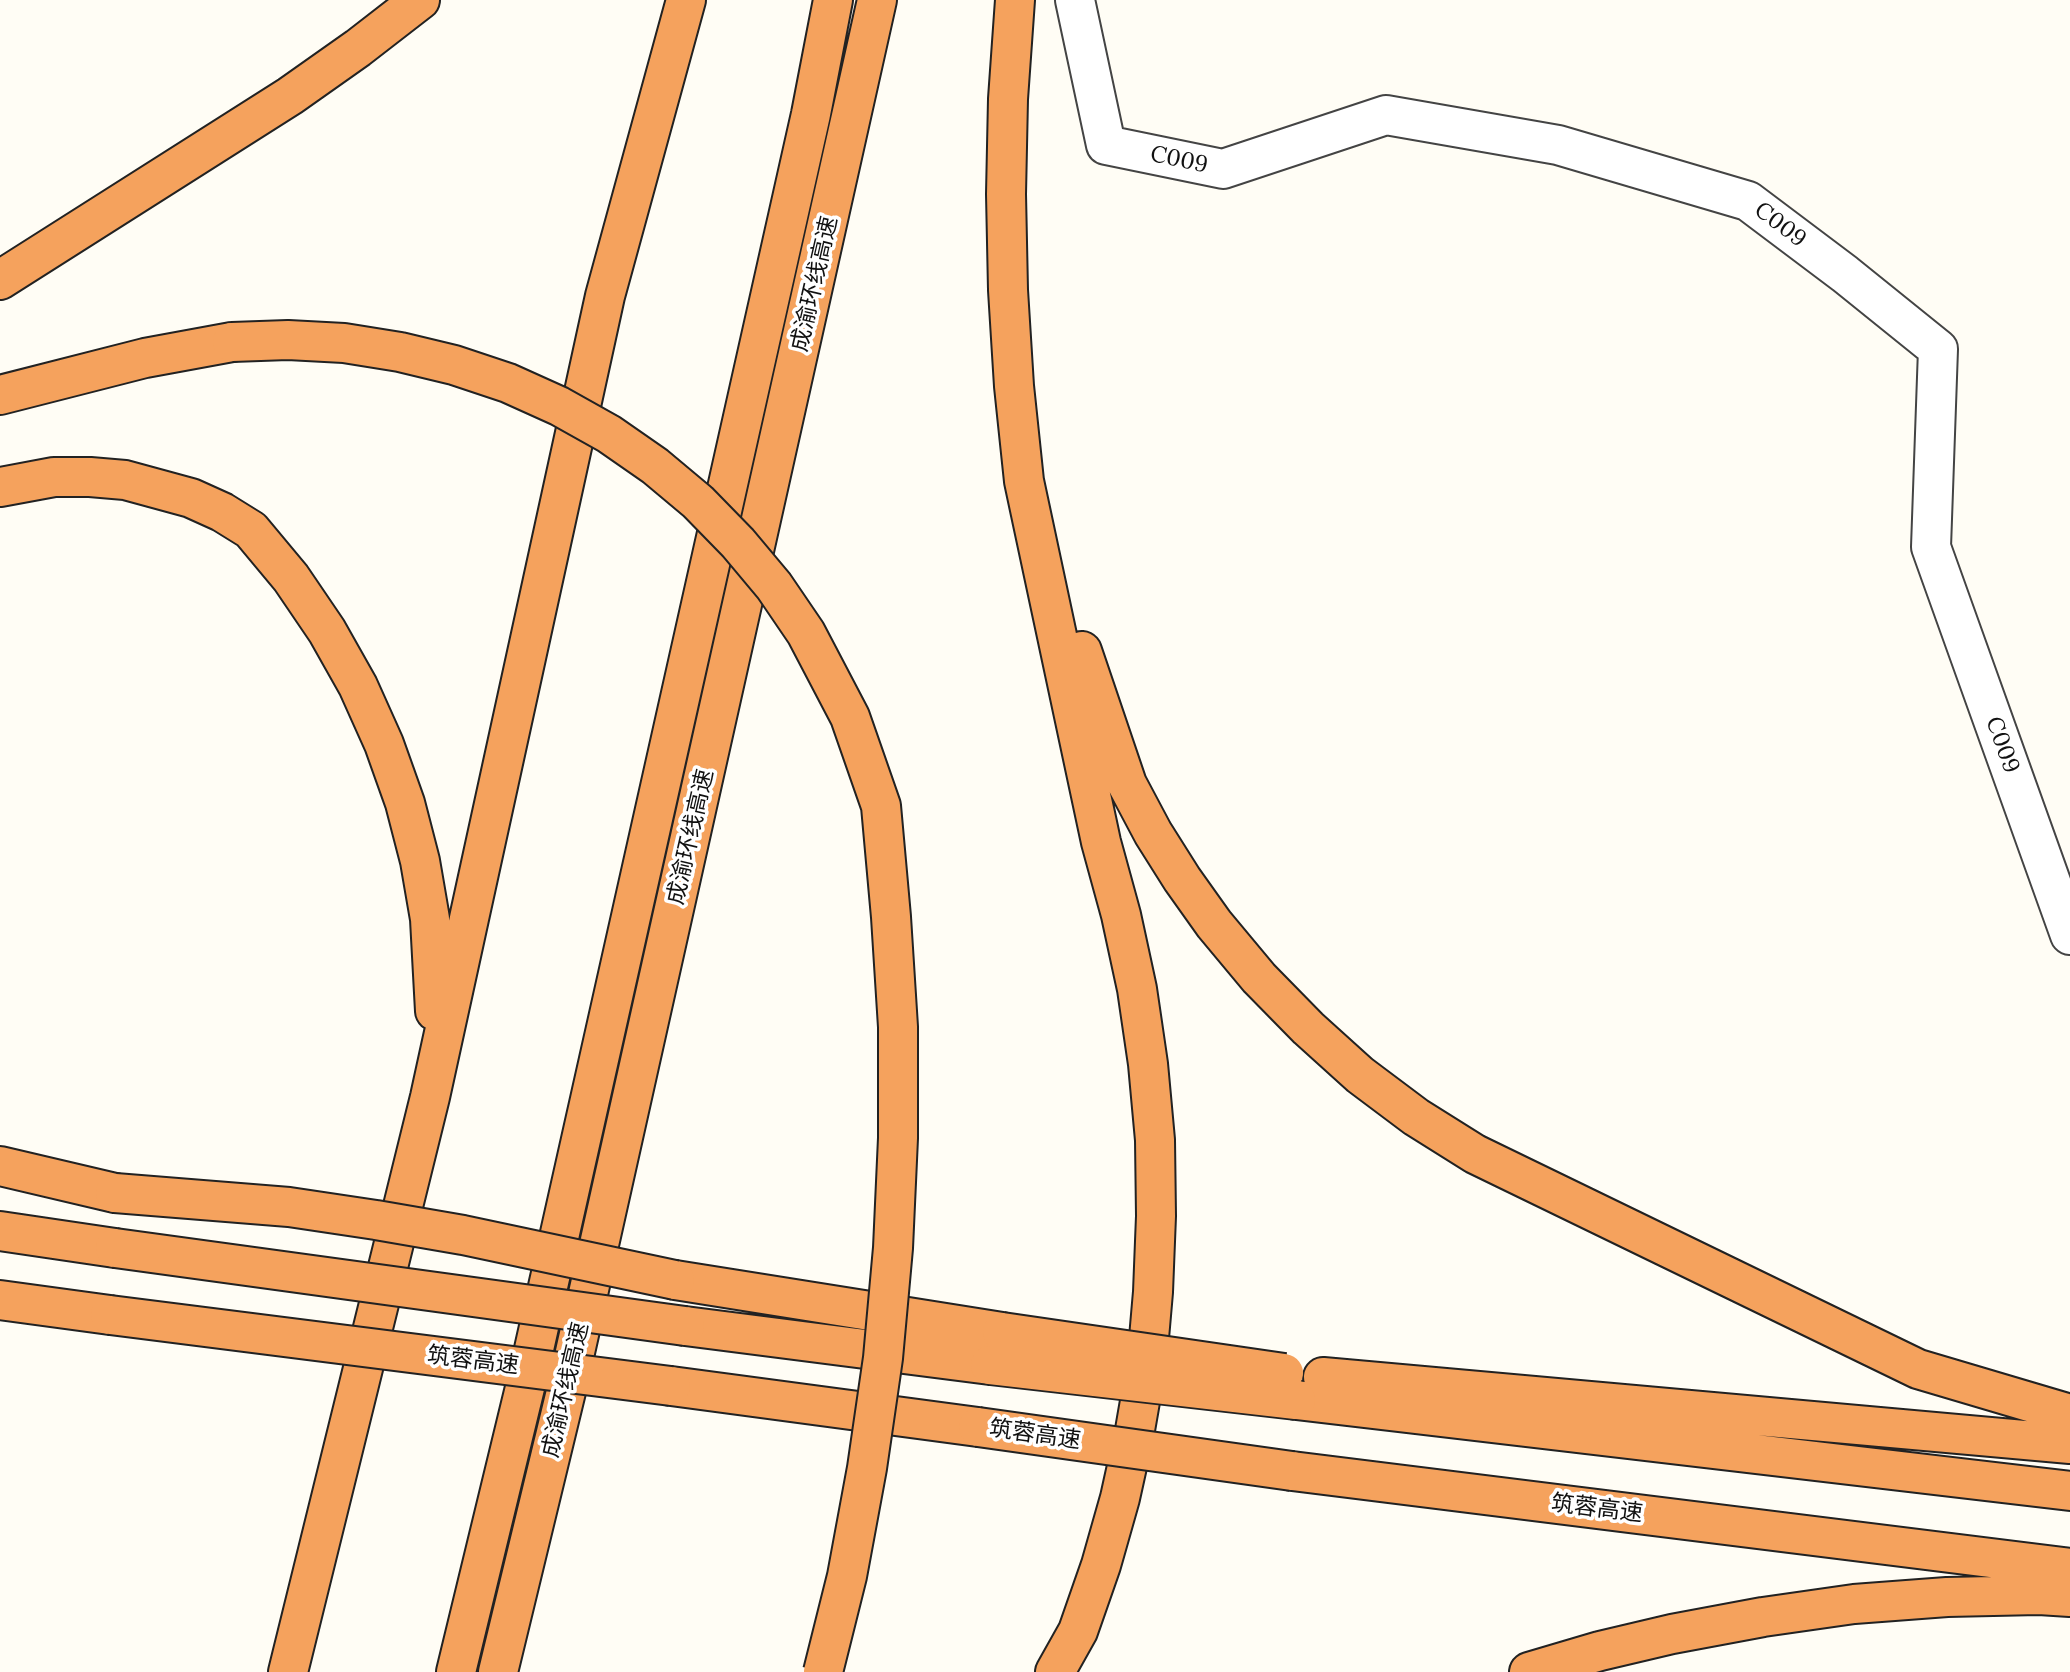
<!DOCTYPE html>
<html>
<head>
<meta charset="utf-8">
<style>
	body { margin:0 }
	canvas { display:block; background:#fffdf5 }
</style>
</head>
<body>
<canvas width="2070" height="1672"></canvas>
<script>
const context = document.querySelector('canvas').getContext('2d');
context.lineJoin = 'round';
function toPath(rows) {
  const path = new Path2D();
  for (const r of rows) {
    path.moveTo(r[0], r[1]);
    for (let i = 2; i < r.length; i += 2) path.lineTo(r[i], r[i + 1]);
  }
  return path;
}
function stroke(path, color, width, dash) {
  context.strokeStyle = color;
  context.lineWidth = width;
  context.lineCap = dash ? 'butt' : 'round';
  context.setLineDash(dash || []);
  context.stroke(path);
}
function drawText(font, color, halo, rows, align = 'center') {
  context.font = font + ' Lora,"Noto Sans SC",serif';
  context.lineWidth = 7;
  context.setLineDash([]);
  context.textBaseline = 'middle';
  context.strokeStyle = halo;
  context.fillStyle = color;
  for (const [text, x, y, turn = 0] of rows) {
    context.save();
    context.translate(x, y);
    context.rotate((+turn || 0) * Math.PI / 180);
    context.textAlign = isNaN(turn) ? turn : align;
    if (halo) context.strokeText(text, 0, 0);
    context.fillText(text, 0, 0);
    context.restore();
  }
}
const minor = toPath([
	[1075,0,1106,145,1223,169,1386,115,1558,145,1748,201,1845,274,1938,349,1931,547,2070,935]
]);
const highway = toPath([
	[1015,0,1008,99,1006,194,1008,290,1014,386,1024,481,1101,842,1121,915,1137,989,1148,1064,1155,1140,1156,1216,1153,1292,1147,1361,1135,1430,1120,1498,1101,1565,1078,1631,1055,1672],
	[0,280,290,96,358,48,420,0],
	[0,395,145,358,232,342],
	[0,487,54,477,90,477,125,480,191,498,222,512,251,530,291,578,327,631,358,686,384,744,405,803,420,861,430,919,435,1011],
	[1082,651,1127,784,1153,833,1182,879,1214,924,1259,978,1308,1028,1360,1075,1416,1117,1475,1154,1918,1369,2070,1414],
	[0,1166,115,1193],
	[0,1231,115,1248],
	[675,1280,1002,1332],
	[0,1300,110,1315],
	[685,1326,990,1365],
	[1323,1377,2070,1444],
	[671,1386,978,1427],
	[1296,1400,2070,1491],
	[1292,1471,2070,1568],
	[288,1672,430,1097,605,296,686,0],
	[456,1672,530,1367,811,114,833,0],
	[498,1672,569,1379,877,0],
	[1529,1672,1600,1651,1672,1634,1763,1617,1854,1604,1947,1597,2039,1595,2070,1597]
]);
stroke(minor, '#444', 42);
stroke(highway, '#222', 42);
stroke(minor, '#fff', 38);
stroke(highway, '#f5a25d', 38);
const highwayBridge = toPath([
	[232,342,288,340,344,343,400,352,454,365,508,383,559,406,609,434,655,466,698,502,738,543,774,586,806,633,850,717,881,806,891,917,898,1027,898,1138,893,1248,883,1358,867,1468,847,1576,823,1672],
	[115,1193,289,1207,376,1220,463,1235,675,1280],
	[115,1248,685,1326],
	[110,1315,671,1386],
	[1002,1332,1284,1373],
	[990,1365,1296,1400],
	[978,1427,1292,1471]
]);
stroke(highwayBridge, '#222', 42, []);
stroke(highwayBridge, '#f5a25d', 38);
drawText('23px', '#111', '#fff', [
	["C009",1179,160,12],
	["C009",1780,225,37],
	["成渝环线高速",815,284,-77],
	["C009",2002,745,70],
	["成渝环线高速",691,837,-77],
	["筑蓉高速",473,1361,7],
	["成渝环线高速",566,1390,-77],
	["筑蓉高速",1035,1435,8],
	["筑蓉高速",1597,1509,7]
]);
</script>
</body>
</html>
